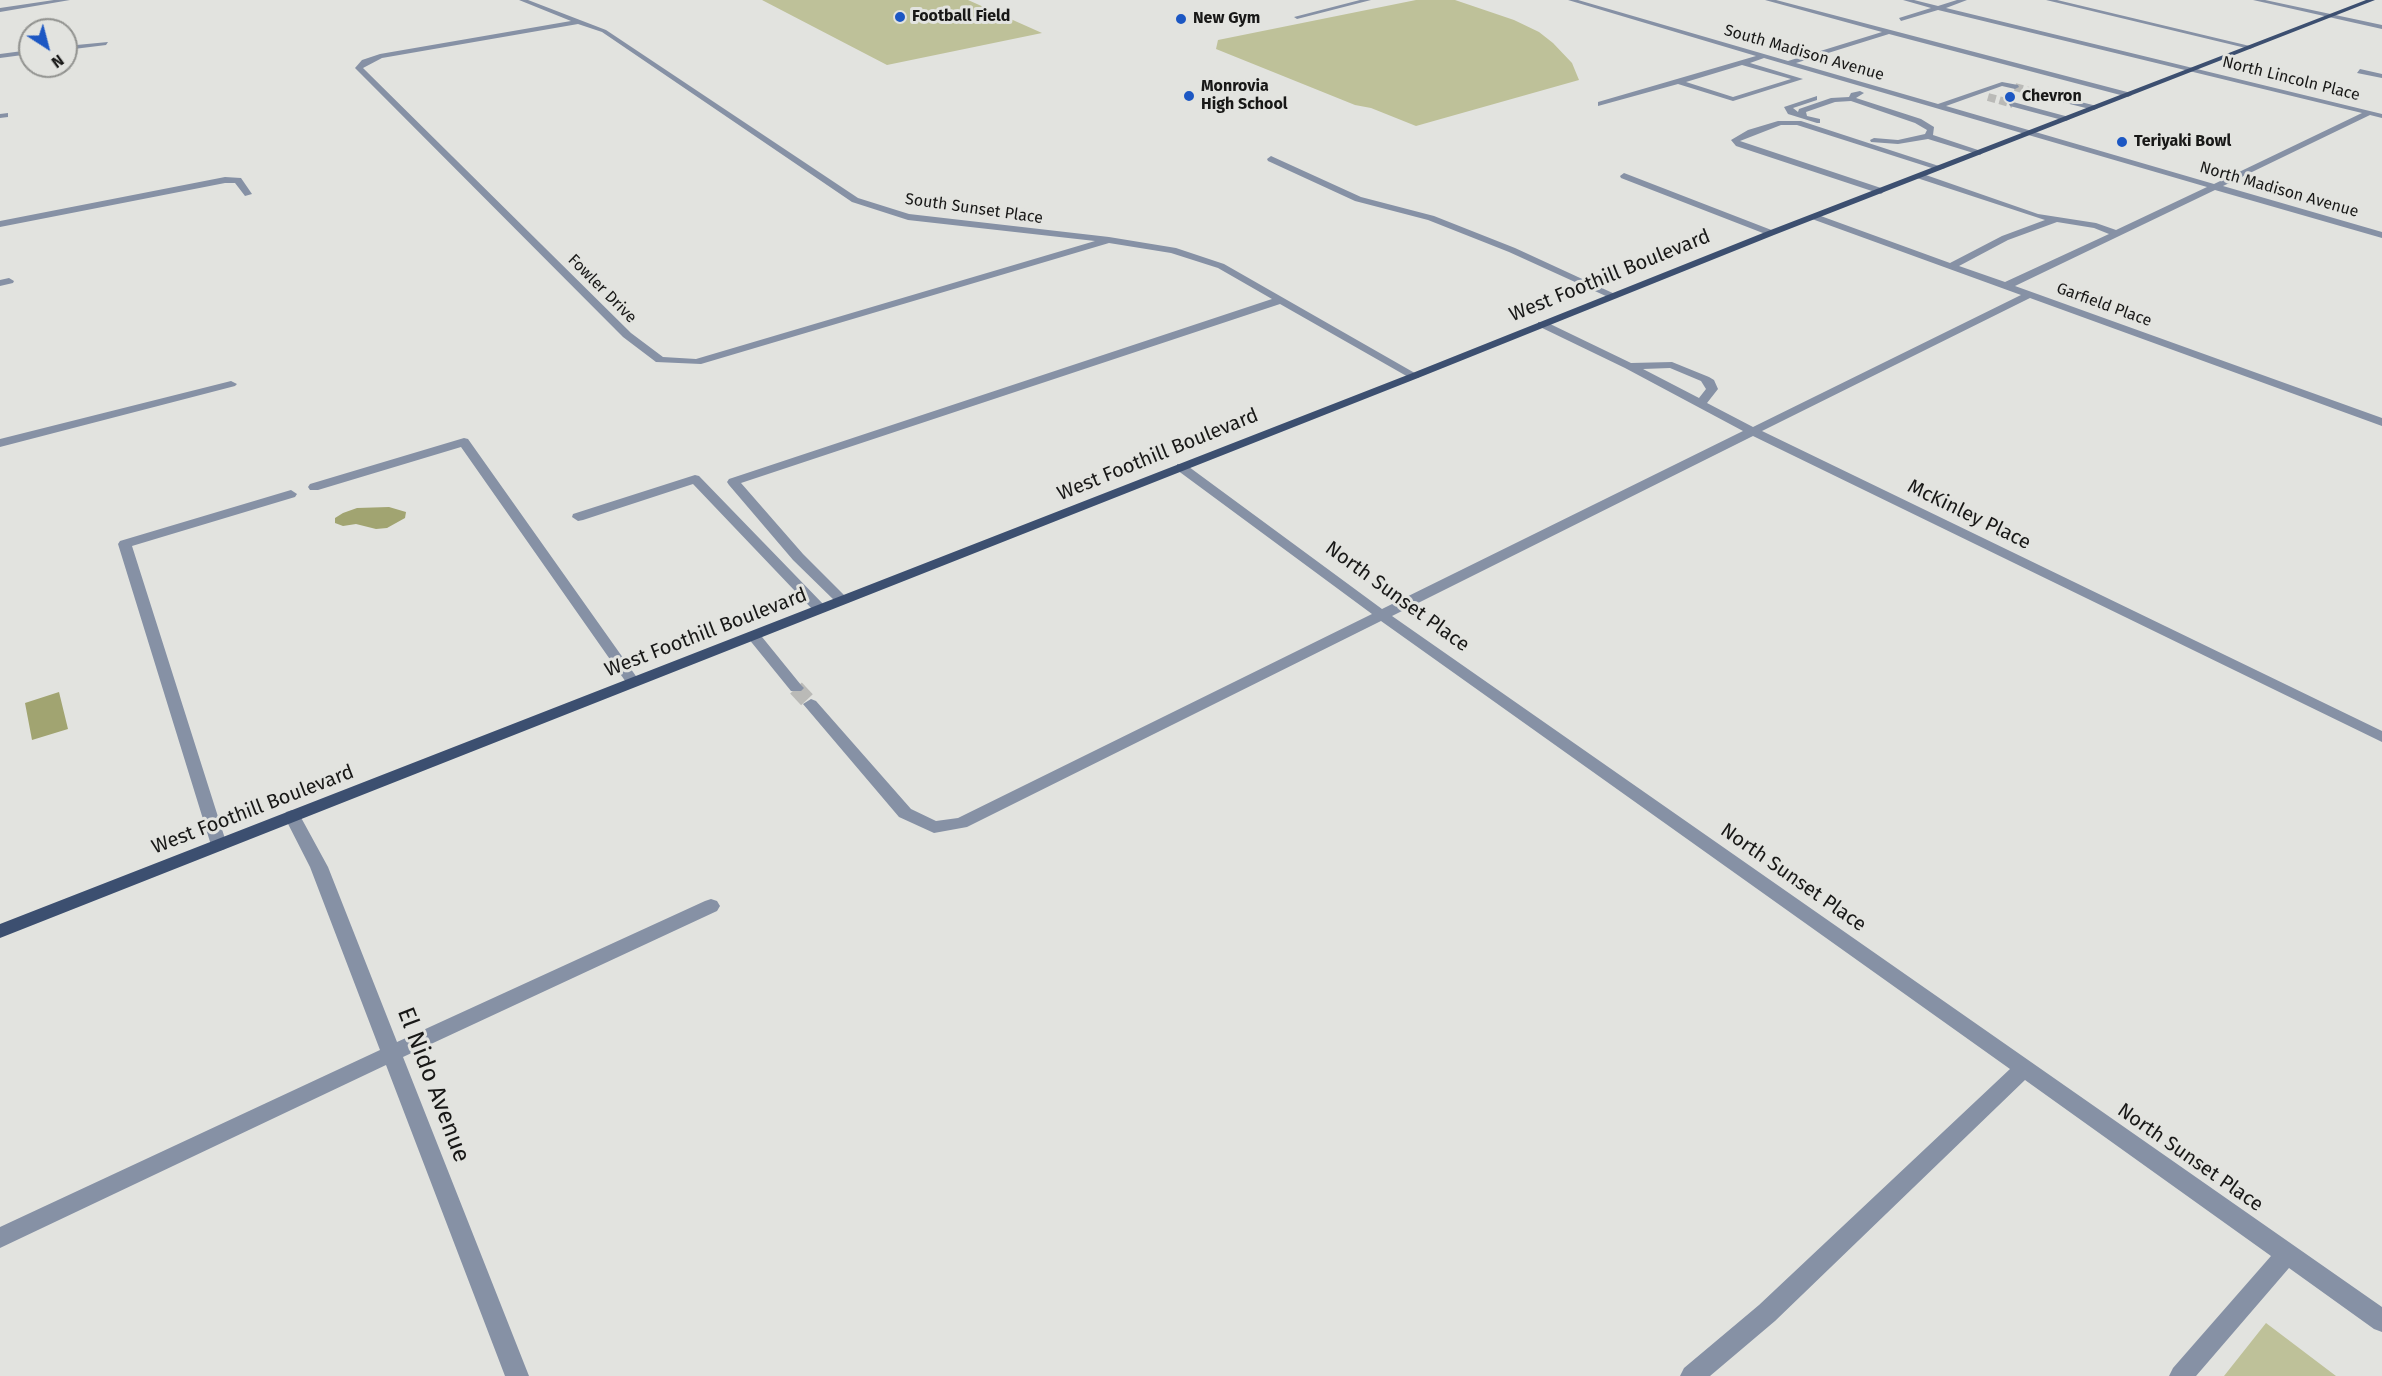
<!DOCTYPE html>
<html>
<head>
<meta charset="utf-8">
<style>
	body { margin:0 }
	#map { position:relative; width:2382px; height:1376px; overflow:hidden; background:#e2e3df; font-family:"Fira Sans",sans-serif }
	canvas { display:block }
	.north { position:absolute; left:18px; top:18px; width:60px; height:60px; box-sizing:border-box; background:#e2e3df; border:2px solid #91928f; border-radius:50%; rotate:144deg; font-size:16px; font-weight:700; line-height:24px; text-align:center; color:#181817 }
	.north::after { content:''; display:block; margin:auto; width:21px; height:27px; background:#1c57c3; clip-path:polygon(50% 0,100% 100%,50% 72%,0 100%) }
</style>
</head>
<body>
<div id="map">
<canvas width="2382" height="1376"></canvas>
<div class="north">N</div>
</div>
<script>
const context = document.querySelector('canvas').getContext('2d');
context.lineJoin = 'round';
function fillPath(path, color) {
  context.fillStyle = color;
  context.fill(path, 'evenodd');
}
function toPath(rows) {
  const path = new Path2D();
  for (const r of rows) {
    path.moveTo(r[0], r[1]);
    for (let i = 2; i < r.length; i += 2) path.lineTo(r[i], r[i + 1]);
  }
  return path;
}
function stroke(path, color, width, dash) {
  context.strokeStyle = color;
  context.lineWidth = width;
  context.lineCap = dash ? 'butt' : 'round';
  context.setLineDash(dash || []);
  context.stroke(path);
}
function drawText(font, color, halo, rows, align = 'center') {
  context.font = font + ' "Fira Sans",sans-serif';
  context.lineWidth = 6;
  context.setLineDash([]);
  context.textBaseline = 'middle';
  context.strokeStyle = halo;
  context.fillStyle = color;
  for (const [text, x, y, turn = 0] of rows) {
    context.save();
    context.translate(x, y);
    context.rotate((+turn || 0) * Math.PI / 180);
    context.textAlign = isNaN(turn) ? turn : align;
    if (halo) context.strokeText(text, 0, 0);
    context.fillText(text, 0, 0);
    context.restore();
  }
}
fillPath(toPath([
	[762,0,968,0,1042,33,887,65],
	[1416,0,1455,0,1514,20,1539,32,1553,43,1572,63,1579,80,1416,126,1371,108,1355,105,1216,49,1218,40],
	[2266,1323,2336,1376,2224,1376]
]), '#bec199');
fillPath(toPath([
	[389,507,406,512,405,518,387,528,376,529,356,524,343,526,335,523,335,518,343,513,357,508],
	[59,692,68,729,32,740,25,703]
]), '#a1a471');
stroke(toPath([
	[2015,87,2040,94],
	[1988,97,2013,104]
]), '#babab7', 8, [8, 4]);
stroke(toPath([
	[796,688,811,704]
]), '#babab7', 16, [16, 8]);
fillPath(toPath([
	[54,0,70,0,0,12,0,8,54,0],
	[519,0,528,0,606,30,858,198,909,214,1109,237,1176,248,1224,264,1420,376,1418,378,1410,378,1280,304,741,483,803,554,849,600,842,604,837,603,793,560,729,485,727,482,729,479,1272,299,1218,268,1171,253,1109,243,701,364,656,362,623,337,355,68,362,60,380,54,571,21,519,0],
	[578,24,602,32,852,202,908,220,1095,241,696,359,663,357,631,333,363,68,382,58,578,24],
	[1360,0,1371,0,1297,19,1294,17,1360,0],
	[1568,0,1578,0,1788,61,1882,32,1765,0,1776,0,2131,93,2132,95,2128,97,1889,34,1796,63,1938,104,2002,82,2018,85,2019,87,2015,89,2002,86,1946,106,2214,184,2362,113,1938,10,1901,21,1899,18,1931,8,1903,0,1914,0,1938,6,1957,0,1967,0,1946,8,2382,114,2382,118,2370,115,2223,186,2382,232,2382,238,2215,190,2015,286,2382,418,2382,426,2030,298,1762,431,2382,731,2382,742,1753,436,1392,616,2382,1307,2382,1332,2374,1329,2289,1268,2196,1376,2169,1376,2173,1368,2271,1256,2025,1080,1775,1321,1710,1376,1680,1376,1684,1368,1759,1305,2010,1069,1381,621,967,827,934,833,899,817,803,704,811,699,816,701,911,809,936,821,958,818,1372,614,1177,470,1177,464,1185,464,1382,609,1743,431,1625,368,1538,326,1538,322,1546,322,1631,363,1672,362,1709,377,1714,380,1718,389,1707,403,1753,427,2021,295,1812,219,1812,215,1818,215,1950,263,2002,236,2045,220,1917,178,1917,174,1923,174,2038,214,2096,223,2116,230,2207,187,1764,58,1750,63,1803,79,1733,101,1678,84,1598,106,1598,102,1756,56,1568,0],
	[1742,65,1791,79,1733,97,1686,82,1742,65],
	[2057,222,2094,228,2109,234,2005,282,1959,266,2008,240,2057,222],
	[1670,368,1701,381,1706,389,1699,398,1643,369,1670,368],
	[2046,0,2057,0,2254,47,2250,49,2046,0],
	[2253,0,2265,0,2382,25,2382,29,2253,0],
	[108,42,106,45,66,50,66,46,108,42],
	[30,50,30,54,0,58,0,54,30,50],
	[2360,69,2382,74,2382,78,2357,73,2360,69],
	[1860,91,1864,93,1856,98,1921,119,1934,127,1933,135,1984,152,1980,155,1928,139,1898,144,1871,142,1870,140,1874,138,1898,140,1925,134,1927,130,1915,123,1851,101,1835,102,1806,112,1807,116,1820,119,1820,123,1817,123,1788,114,1784,107,1817,96,1817,100,1793,108,1798,112,1799,109,1831,98,1849,97,1851,93,1860,91],
	[2040,92,2097,106,2098,108,2094,110,2037,96,2037,92,2040,92],
	[2013,102,2069,117,2070,119,2066,121,2010,106,2009,104,2013,102],
	[8,113,8,117,0,118,0,114,8,113],
	[1778,121,1801,121,1945,168,1938,170,1797,125,1781,125,1740,141,1884,189,1885,191,1881,194,1736,146,1731,140,1748,130,1778,121],
	[1271,156,1361,197,1434,216,1515,248,1617,295,1608,297,1509,252,1428,220,1355,201,1268,161,1267,159,1271,156],
	[1624,173,1774,231,1776,233,1768,235,1621,178,1620,176,1624,173],
	[225,177,241,178,252,194,245,196,235,183,225,183,0,227,0,221,225,177],
	[9,278,14,281,13,283,0,286,0,280,9,278],
	[231,381,237,384,235,386,0,447,0,439,231,381],
	[464,438,468,439,638,679,640,682,638,685,628,685,461,447,318,490,310,490,308,487,310,484,464,438],
	[695,475,699,476,825,606,827,609,825,612,815,612,693,484,583,520,578,521,572,517,573,514,695,475],
	[291,490,297,494,295,497,132,546,227,845,225,849,219,851,213,849,211,845,118,544,120,541,291,490],
	[753,631,758,632,801,685,804,688,801,691,791,691,748,638,746,635,753,631],
	[292,810,298,812,328,867,397,1042,705,901,711,899,717,901,720,906,717,911,403,1057,529,1376,505,1376,386,1065,0,1248,0,1227,380,1050,310,867,284,816,286,812,292,810]
]), '#8691a5');
fillPath(toPath([
	[2366,0,2375,0,1774,235,1418,378,0,938,0,924,1410,374,1768,231,2366,0]
]), '#3c4f70');
for (const [x, y, r, color] of [
	[900,17,6,"#1c57c3"],
	[1181,19,6,"#1c57c3"],
	[1189,96,6,"#1c57c3"],
	[2010,97,6,"#1c57c3"],
	[2122,142,6,"#1c57c3"]
]) {
  const dot = new Path2D();
  dot.arc(x, y, r, 0, 2 * Math.PI);
  context.fillStyle = color;
  context.fill(dot);
  stroke(dot, '#e2e3df', 2);
}
drawText('bold 16px', '#181817', '#e2e3df', [
	["Football Field",912,17],
	["New Gym",1193,19],
	["Monrovia",1201,87],
	["High School",1201,105],
	["Chevron",2022,97],
	["Teriyaki Bowl",2134,142]
], 'left');
drawText('16px', '#181817', '#e2e3df', [
	["South Madison Avenue",1804,53,16],
	["North Lincoln Place",2291,79,14],
	["North Madison Avenue",2279,190,16],
	["South Sunset Place",974,209,8],
	["Fowler Drive",602,289,45],
	["Garfield Place",2104,305,20]
]);
drawText('20px', '#181817', '#e2e3df', [
	["West Foothill Boulevard",1610,276,-22],
	["West Foothill Boulevard",1158,455,-22],
	["McKinley Place",1969,515,26],
	["North Sunset Place",1397,597,36],
	["West Foothill Boulevard",706,633,-21],
	["West Foothill Boulevard",253,810,-21],
	["North Sunset Place",1793,878,35],
	["North Sunset Place",2190,1158,35]
]);
drawText('24px', '#181817', '#e2e3df', [
	["El Nido Avenue",433,1085,69]
]);
</script>
</body>
</html>
